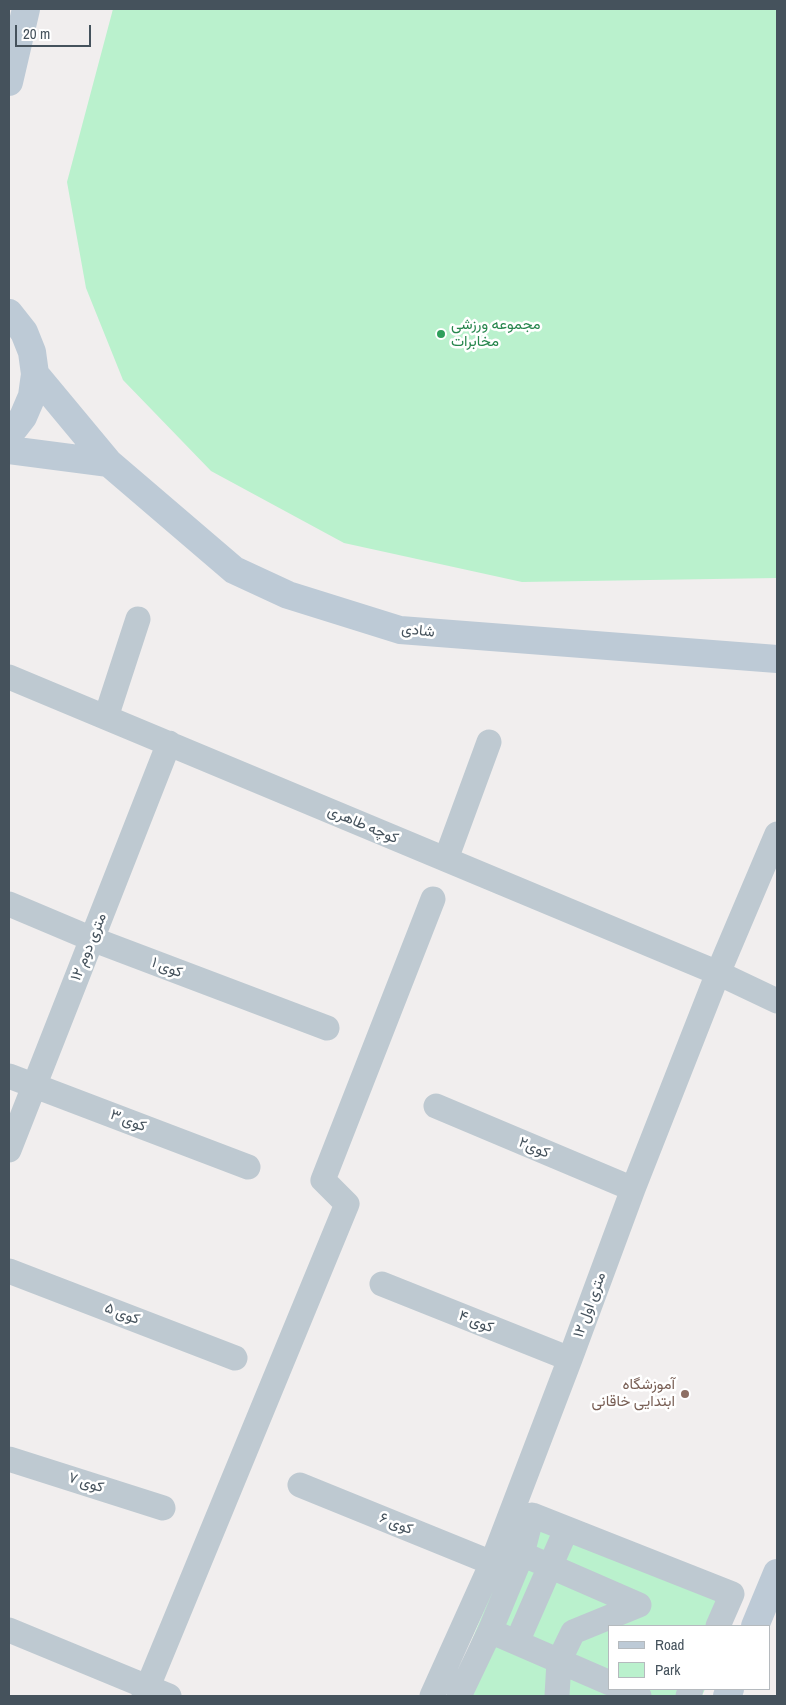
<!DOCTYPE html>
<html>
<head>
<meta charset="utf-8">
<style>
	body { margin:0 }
	#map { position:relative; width:786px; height:1705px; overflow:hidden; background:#f1eeee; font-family:"Archivo Narrow",sans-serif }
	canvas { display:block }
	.frame { position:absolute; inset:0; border:10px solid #45525c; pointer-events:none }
	.legend { position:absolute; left:608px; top:1625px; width:162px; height:65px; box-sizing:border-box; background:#fff; border:1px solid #b5babe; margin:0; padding:6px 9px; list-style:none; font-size:15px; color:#45525c }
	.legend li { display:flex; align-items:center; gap:10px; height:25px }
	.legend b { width:25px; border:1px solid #b5babe }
	.scale { position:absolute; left:15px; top:25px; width:76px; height:22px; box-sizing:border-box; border:2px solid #45525c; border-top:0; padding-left:6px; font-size:15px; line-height:18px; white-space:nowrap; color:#45525c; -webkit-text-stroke:4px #fff; paint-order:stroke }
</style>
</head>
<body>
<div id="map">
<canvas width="786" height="1705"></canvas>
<div class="frame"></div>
<ul class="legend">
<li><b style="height:6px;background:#bdcad6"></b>Road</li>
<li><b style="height:14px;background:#baf1cd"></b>Park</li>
</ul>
<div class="scale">20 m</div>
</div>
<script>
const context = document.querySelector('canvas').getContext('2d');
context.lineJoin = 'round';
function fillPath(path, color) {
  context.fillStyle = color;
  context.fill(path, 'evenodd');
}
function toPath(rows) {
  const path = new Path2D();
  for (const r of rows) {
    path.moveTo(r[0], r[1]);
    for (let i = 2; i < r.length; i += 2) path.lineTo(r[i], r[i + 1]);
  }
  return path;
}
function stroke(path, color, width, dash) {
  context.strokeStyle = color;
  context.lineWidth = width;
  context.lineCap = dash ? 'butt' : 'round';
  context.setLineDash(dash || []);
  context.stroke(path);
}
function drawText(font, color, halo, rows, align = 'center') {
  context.font = font + ' "Archivo Narrow",Vazirmatn,sans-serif';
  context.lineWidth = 5;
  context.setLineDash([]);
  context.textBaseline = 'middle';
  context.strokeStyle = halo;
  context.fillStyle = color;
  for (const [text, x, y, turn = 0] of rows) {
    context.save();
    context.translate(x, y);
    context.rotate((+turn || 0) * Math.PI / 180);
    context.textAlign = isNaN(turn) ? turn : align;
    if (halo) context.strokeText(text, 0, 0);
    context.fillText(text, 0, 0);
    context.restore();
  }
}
fillPath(toPath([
	[113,9,777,9,777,578,522,582,344,543,211,471,123,380,86,288,67,182],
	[527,1506,743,1591,729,1626,610,1626,610,1689,705,1689,702,1696,449,1696]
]), '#baf1cd');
stroke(toPath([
	[9,677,718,973,777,1001],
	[106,717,138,619],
	[446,859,489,742],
	[9,904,92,939,327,1028],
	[9,1076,248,1167],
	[436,1106,633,1189],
	[9,1150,169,743],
	[9,1271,235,1358],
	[382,1284,570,1359],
	[9,1459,163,1508],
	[300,1485,492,1563],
	[522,1554,639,1605,573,1632,559,1661,557,1696],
	[9,1630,169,1696],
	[490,1631,610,1683],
	[517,1642,566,1530],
	[622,1689,639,1696],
	[144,1696,347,1204,323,1180,433,899],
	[432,1696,492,1563,570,1359,633,1189,718,973,777,834],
	[459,1696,490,1631,522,1554,532,1515,732,1594,718,1626],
	[688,1696,691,1689]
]), '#bec9d1', 25);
stroke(toPath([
	[9,82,26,9],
	[9,313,24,332,32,352,35,374,32,396,23,417,9,435],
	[35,374,109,463,234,570,288,595,400,630,777,659],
	[9,450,109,463],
	[755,1626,777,1573],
	[727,1696,730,1689]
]), '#bdcad6', 28);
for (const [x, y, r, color] of [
	[441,334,5,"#2e9e5b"],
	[685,1394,5,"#8d6e63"]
]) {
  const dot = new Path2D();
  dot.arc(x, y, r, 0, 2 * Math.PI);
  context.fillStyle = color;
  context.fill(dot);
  stroke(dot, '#fff', 2);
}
drawText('15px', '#27864d', '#fff', [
	["مجموعه ورزشی",451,325],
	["مخابرات",451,342]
], 'left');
drawText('15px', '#45525c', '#fff', [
	["شادی",418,631,6],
	["کوچه طاهری",363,825,23],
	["۱۲ متری دوم",89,947,-68],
	["کوی ۱",167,968,21],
	["کوی ۳",128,1121,21],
	["کوی۲",534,1148,23],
	["۱۲ متری اول",590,1305,-70],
	["کوی ۵",122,1314,21],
	["کوی ۴",476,1322,22],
	["کوی ۷",86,1483,18],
	["کوی ۶",396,1524,22]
]);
drawText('15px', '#785e54', '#fff', [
	["آموزشگاه",675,1385],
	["ابتدایی خاقانی",675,1402]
], 'right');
</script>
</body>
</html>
